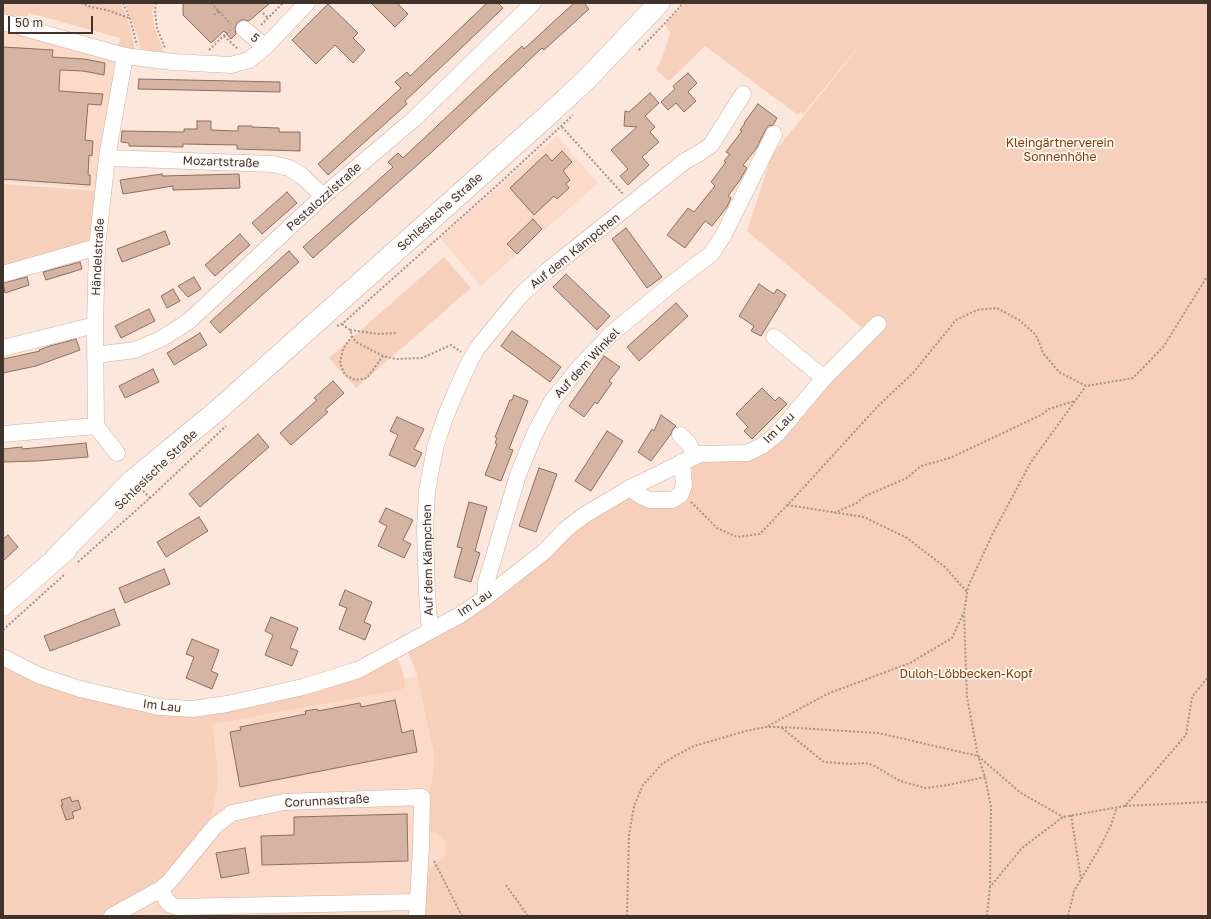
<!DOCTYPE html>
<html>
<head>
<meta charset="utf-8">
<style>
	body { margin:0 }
	#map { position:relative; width:1211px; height:919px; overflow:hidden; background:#fce7dd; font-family:"Golos Text",sans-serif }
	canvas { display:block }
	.frame { position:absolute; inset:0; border:4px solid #40332c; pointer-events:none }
	.scale { position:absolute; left:8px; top:16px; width:85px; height:18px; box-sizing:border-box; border:2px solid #40332c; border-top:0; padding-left:5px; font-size:12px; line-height:14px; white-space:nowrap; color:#40332c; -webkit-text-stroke:3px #fff8f4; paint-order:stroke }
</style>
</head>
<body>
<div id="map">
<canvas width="1211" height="919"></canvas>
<div class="frame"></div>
<div class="scale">50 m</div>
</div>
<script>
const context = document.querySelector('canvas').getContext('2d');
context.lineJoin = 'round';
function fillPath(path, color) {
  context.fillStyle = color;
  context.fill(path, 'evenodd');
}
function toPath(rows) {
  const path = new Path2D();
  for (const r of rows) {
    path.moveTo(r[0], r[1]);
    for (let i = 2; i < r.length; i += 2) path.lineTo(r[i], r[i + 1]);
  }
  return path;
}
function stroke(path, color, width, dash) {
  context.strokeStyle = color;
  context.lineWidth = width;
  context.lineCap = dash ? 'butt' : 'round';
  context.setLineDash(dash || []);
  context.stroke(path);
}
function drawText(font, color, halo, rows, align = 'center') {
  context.font = font + ' "Golos Text",sans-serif';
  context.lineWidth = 3.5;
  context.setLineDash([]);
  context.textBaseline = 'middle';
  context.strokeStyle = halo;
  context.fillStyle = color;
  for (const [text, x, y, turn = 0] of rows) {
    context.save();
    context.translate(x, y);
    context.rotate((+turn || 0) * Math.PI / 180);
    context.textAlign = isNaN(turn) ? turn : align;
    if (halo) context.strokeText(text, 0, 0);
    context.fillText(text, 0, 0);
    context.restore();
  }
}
fillPath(toPath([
	[3,29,115,58,99,189,3,182],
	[557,136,598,183,481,286,440,238],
	[418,676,434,754,434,763,431,784,428,796,424,831,437,833,446,843,445,856,429,869,422,916,106,916,206,830,207,822,212,816,214,808,217,790,218,769,210,718]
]), '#fbdac9');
fillPath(toPath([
	[3,3,120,3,126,15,133,38,135,50,118,47,120,38,29,13,25,22,3,16],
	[125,3,154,3,152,12,155,28,163,50,168,59,142,55,138,37],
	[685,3,1208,3,1208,916,422,916,426,876,429,869,445,856,446,843,437,833,424,831,428,796,431,784,434,763,434,754,417,675,406,647,624,493,677,504,690,495,693,461,754,457,867,332,747,231,772,155,875,27,803,114,801,112,798,115,705,46,669,81,656,70,663,55,670,33,665,25],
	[3,184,99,191,95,245,3,271],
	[444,257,471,288,356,388,329,358],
	[394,658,398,659,403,672,405,686,400,690,212,724,218,769,217,790,212,816,207,822,206,830,160,885,106,916,3,916,3,660,194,713]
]), '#f7d0bb');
const building = toPath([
	[183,3,270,3,249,21,245,20,241,20,237,23,235,28,236,34,231,39,224,31,211,43,183,15,183,3],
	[371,3,397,3,408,14,395,27,371,3],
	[487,3,498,3,503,8,455,54,405,101,407,104,328,175,318,164,401,88,395,82,407,72,410,76,487,3],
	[574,3,584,3,589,9,544,50,542,48,433,151,313,258,303,247,393,167,388,162,398,153,403,158,522,46,524,49,574,3],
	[328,4,358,33,353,38,365,50,353,63,335,45,316,64,292,40,328,4],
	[3,47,53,50,52,57,84,59,105,63,104,75,83,71,60,70,59,91,103,94,101,105,88,104,85,140,93,141,92,156,89,155,88,175,90,175,90,185,3,179,3,47],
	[688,73,697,83,688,92,696,101,684,112,676,103,668,110,661,102,675,89,673,86,688,73],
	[139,79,280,82,280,92,138,89,139,79],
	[650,93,659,103,645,116,655,127,650,132,659,142,642,157,649,165,628,185,620,176,628,169,611,150,637,127,624,126,625,111,629,112,650,93],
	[758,104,777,118,773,125,768,126,766,129,756,149,743,165,747,168,740,180,728,196,731,198,727,207,712,226,705,221,685,248,667,235,688,208,694,212,715,186,711,182,726,162,724,161,730,154,726,152,742,131,740,130,745,123,744,123,758,104],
	[197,121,211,121,211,130,238,131,238,126,252,126,252,127,279,128,279,132,300,132,300,151,237,149,237,145,183,144,183,147,129,146,129,143,121,142,122,131,184,132,184,129,197,129,197,121],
	[562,151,572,162,563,171,570,180,566,184,569,188,557,199,554,196,534,215,510,188,546,154,552,161,562,151],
	[162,174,162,176,239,174,240,188,173,190,173,186,123,194,120,180,162,174],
	[287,192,297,203,262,234,252,223,287,192],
	[533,219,542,229,517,254,507,244,533,219],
	[626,228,662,277,647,288,612,239,626,228],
	[165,231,170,244,122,262,117,249,165,231],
	[240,234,250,245,215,276,205,265,240,234],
	[289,251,299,262,220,333,210,322,289,251],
	[80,262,82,269,46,280,43,272,80,262],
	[566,274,610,316,597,330,553,287,566,274],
	[27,277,29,285,5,293,3,283,27,277],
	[194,277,201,289,188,297,178,286,194,277],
	[759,284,774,294,777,289,786,295,761,336,751,331,754,326,739,316,759,284],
	[173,289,180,301,167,308,161,296,173,289],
	[676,303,688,316,639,361,627,347,676,303],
	[149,309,155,321,121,338,115,326,149,309],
	[512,331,561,367,550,382,501,346,512,331],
	[200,333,207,345,174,365,167,353,200,333],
	[76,339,80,350,36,366,3,373,3,359,40,351,39,350,50,346,76,339],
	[604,356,620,367,609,381,612,383,597,404,595,402,584,417,569,406,604,356],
	[153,369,159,382,125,398,119,386,153,369],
	[333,381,344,393,325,410,328,412,291,445,280,433,317,400,314,398,333,381],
	[762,388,775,401,779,397,787,404,752,439,744,431,748,427,736,414,762,388],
	[514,395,528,401,509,449,513,450,501,481,485,475,497,444,495,443,497,438,495,437,510,400,512,400,514,395],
	[661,415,676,426,673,429,671,434,651,461,638,452,652,429,654,431,661,415],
	[397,417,424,429,414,449,422,453,415,467,389,455,398,435,390,431,397,417],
	[607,431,623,441,591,491,575,481,607,431],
	[258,434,269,447,200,507,189,494,258,434],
	[86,443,88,457,37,461,3,462,3,449,22,447,22,449,86,443],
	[539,468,557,474,536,532,519,526,539,468],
	[469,502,487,507,475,551,480,553,471,582,454,577,462,548,457,547,469,502],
	[386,508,413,520,403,540,411,544,404,558,378,546,387,526,379,522,386,508],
	[199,517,208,531,166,557,157,542,199,517],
	[8,535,18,547,3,561,3,539,8,535],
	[164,569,170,584,125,603,119,588,164,569],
	[345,590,372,602,364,622,371,625,365,640,339,629,347,608,339,605,345,590],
	[114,609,120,625,50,651,44,636,114,609],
	[271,617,298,628,290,648,298,651,292,666,265,655,273,635,265,631,271,617],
	[192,639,219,650,211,671,218,674,212,689,186,678,194,657,186,654,192,639],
	[395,700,402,733,413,730,417,752,240,787,230,732,241,730,240,727,306,714,305,711,317,709,318,711,360,703,361,707,395,700],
	[70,797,72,802,78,800,81,809,72,812,74,818,66,820,61,805,63,805,61,800,70,797],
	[407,814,408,861,262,865,261,836,294,835,294,817,407,814],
	[245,848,249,873,221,878,216,853,245,848]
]);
fillPath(building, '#d5b4a3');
stroke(building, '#8b6e5e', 1);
const minor = toPath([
	[3,22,125,56,173,62,231,65,249,60,265,47,307,3],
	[244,29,265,47],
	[107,158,273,164,289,168,301,175,323,196],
	[3,274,97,247],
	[774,337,824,378],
	[3,348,95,325],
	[95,355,135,350,161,339,189,321,323,196,414,119,533,3],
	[3,434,96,426],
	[680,435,689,444,695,456],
	[117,453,96,426,95,325,97,247,107,158,125,56],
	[630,488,641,496,650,500,672,500,681,494,684,485,682,462],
	[485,598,486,583,518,475,535,433,552,401,578,369,611,334,674,282,711,254,723,236,774,134],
	[430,631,427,593,425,530,427,491,435,448,444,420,456,391,471,359,478,347,521,295,547,271,685,161,698,154,711,145,743,94],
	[3,657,38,675,80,689,159,707,193,709,227,704,303,687,358,670,460,615,485,598,545,551,565,530,583,516,630,488,700,454,747,453,762,446,777,434,824,378,878,324],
	[161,889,166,900,171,905,177,907,418,902],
	[112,916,161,889,169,882,215,826,232,813,284,802,422,797,421,847,417,916]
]);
const major = toPath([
	[55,559,133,480,218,410,546,117,586,80,659,3],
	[3,605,66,550]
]);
stroke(minor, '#cfaf9e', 17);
stroke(major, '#cfaf9e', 22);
stroke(toPath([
	[81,3,91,7,107,10,129,18],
	[123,3,130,19,137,45],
	[156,3,155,11,157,28,165,48],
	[211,3,231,24],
	[263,13,268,18],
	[214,15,219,11],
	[261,25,283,3],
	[224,36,238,49],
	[209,50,230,30],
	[639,50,669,19,683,3],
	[562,127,623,194],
	[342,324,350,330,352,336,356,342,383,356,396,359,422,358,451,345,461,352],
	[337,326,342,324,502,181,573,115],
	[350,330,379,334,396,333],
	[352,336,343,349,340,363,345,375,355,380,367,378,383,356],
	[143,491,150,498],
	[691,502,717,528,737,537,760,534,793,499,878,406,913,373,956,320,977,310,997,308,1019,320,1036,335,1043,353,1059,372,1086,386,1133,378,1164,346,1208,275],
	[787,505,864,517,907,538,945,567,967,592],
	[834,513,857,503,865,496,907,478,921,466,950,458,1041,415,1049,409,1074,401],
	[78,562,150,498,226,426],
	[3,630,64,575],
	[768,726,827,694,910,663,952,638,963,614],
	[782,728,824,762,852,764,865,763,873,765,900,781,926,788,948,785,985,777],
	[1125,806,1208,802],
	[1071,815,1081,879],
	[434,861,462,916],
	[506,885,528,916],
	[990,887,991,807,985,777,978,756,967,697,964,613,968,587,993,533,1031,462,1086,386],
	[627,916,629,835,634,806,643,785,662,764,675,756,694,746,746,731,766,727,781,727,878,733,978,756,1021,793,1063,817],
	[987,916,990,887,1022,848,1063,817,1125,806,1186,735,1192,697,1208,677],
	[1068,916,1074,891,1099,849,1111,825,1117,807]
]), '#a4938a', 2, [2, 2]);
stroke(minor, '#fff', 16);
stroke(major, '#fff', 21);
drawText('12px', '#40332c', '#fff8f4', [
	["5",255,38,43],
	["Mozartstraße",221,162,2],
	["Pestalozzistraße",324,197,-42],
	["Schlesische Straße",440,212,-42],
	["Auf dem Kämpchen",575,251,-39],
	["Händelstraße",98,257,-87],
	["Auf dem Winkel",587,363,-47],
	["Im Lau",779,428,-45],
	["Schlesische Straße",156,470,-44],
	["Auf dem Kämpchen",428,560,-91],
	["Im Lau",475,603,-34],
	["Im Lau",162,706,7],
	["Corunnastraße",327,801,-3]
]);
drawText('12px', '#833a00', '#fff8f4', [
	["Kleingärtnerverein",1060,143],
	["Sonnenhöhe",1060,157],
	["Duloh-Löbbecken-Kopf",966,674]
]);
</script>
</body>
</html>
